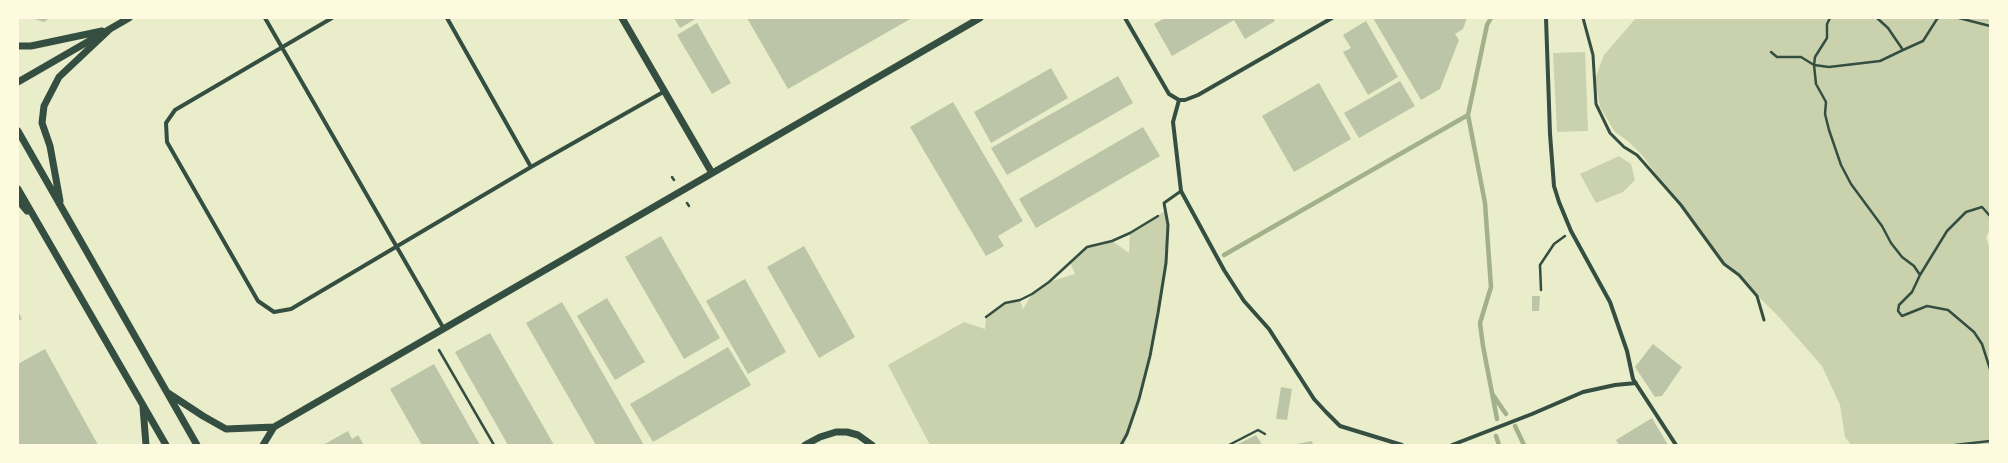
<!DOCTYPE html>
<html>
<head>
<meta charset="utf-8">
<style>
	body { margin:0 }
	#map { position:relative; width:2008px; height:463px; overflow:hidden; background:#e9edc9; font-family:"Nunito Sans",sans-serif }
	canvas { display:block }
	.frame { position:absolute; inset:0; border:19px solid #fefae0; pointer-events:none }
</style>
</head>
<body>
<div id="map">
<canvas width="2008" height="463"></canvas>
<div class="frame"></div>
</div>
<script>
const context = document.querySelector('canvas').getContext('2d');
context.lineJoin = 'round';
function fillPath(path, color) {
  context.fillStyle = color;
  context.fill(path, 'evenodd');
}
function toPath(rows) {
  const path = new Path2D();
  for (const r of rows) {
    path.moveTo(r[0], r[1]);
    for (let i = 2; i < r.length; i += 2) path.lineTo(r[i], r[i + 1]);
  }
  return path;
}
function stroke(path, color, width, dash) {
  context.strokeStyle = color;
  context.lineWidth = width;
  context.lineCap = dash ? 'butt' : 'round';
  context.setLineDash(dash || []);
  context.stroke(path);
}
fillPath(toPath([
	[1636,18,1990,18,1990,228,1986,238,1990,248,1990,445,1851,445,1845,437,1840,405,1822,366,1778,316,1741,279,1721,263,1642,155,1629,142,1615,132,1600,107,1595,79,1604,55],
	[1585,52,1588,131,1557,132,1553,53],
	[1619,156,1631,164,1635,180,1623,192,1596,203,1580,174],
	[1165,211,1168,225,1166,263,1158,313,1139,399,1127,434,1121,445,930,445,888,365,964,322,985,329,986,317,1005,303,1020,300,1023,309,1032,294,1049,282,1075,274,1070,262,1087,247,1112,241,1129,253,1130,233]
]), '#cad2ad');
stroke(toPath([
	[1491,18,1487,25,1468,115,1485,203,1491,287,1480,323,1483,346,1497,419],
	[1224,255,1468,115],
	[1493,395,1506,414],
	[1515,426,1524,445],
	[1496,436,1499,445]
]), '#a3b18a', 4.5);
fillPath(toPath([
	[31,18,50,18,44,22],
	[674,18,697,18,680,28],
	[747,18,912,18,788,89],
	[1165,18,1273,18,1275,21,1245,39,1234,20,1172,56,1154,24],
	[1373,18,1467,18,1463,29,1455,34,1459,40,1440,89,1421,100],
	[1366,21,1398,77,1368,95,1343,52,1351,48,1343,35],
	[697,23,731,83,712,94,677,35],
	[1051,68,1068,98,991,143,974,112],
	[1118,76,1133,103,1007,175,991,148],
	[1400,81,1415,106,1359,138,1344,113],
	[1319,83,1351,139,1294,172,1262,116],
	[953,102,1023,221,998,236,1004,246,986,256,910,127],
	[1143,127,1160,156,1036,228,1019,199],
	[661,236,720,338,684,359,625,257],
	[804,246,855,337,819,358,767,267],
	[745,279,786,352,748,374,706,301],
	[1532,296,1540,296,1539,311,1532,311],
	[607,298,645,362,615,380,577,316],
	[562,302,644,445,596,445,526,323],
	[18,311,22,319,18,321],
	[490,333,554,445,508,445,455,352],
	[1653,344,1682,367,1662,396,1655,397,1635,367],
	[728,347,751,385,653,442,630,404],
	[45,349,98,445,18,445,18,364],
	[434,364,480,445,422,445,390,389],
	[1281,387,1292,389,1287,420,1276,419],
	[1652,418,1668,445,1619,445,1616,440],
	[348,431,352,439,358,435,364,445,323,445],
	[1256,435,1262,445,1236,445],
	[1312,441,1313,445,1297,445,1297,444]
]), '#bcc5a7');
stroke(toPath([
	[1830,18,1827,24,1827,38,1815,57,1814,65,1816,84,1826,102,1825,114,1829,130,1841,165,1851,184,1882,226,1891,243,1902,257,1914,266,1920,275,1912,292,1899,305,1898,311,1902,316,1927,306,1948,310,1974,332,1982,344,1990,369],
	[1959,18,1990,26],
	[1903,50,1923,41,1937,19,1939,18],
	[1771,52,1777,57,1801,57,1814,65,1829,67,1880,61,1903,50,1888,28,1877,18],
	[672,177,674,180],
	[687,203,689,206],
	[1920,275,1947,231,1966,212,1982,207,1990,216],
	[1541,290,1540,265,1554,244,1565,236],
	[986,317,1005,303,1020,300,1032,294,1049,282,1087,247,1112,241,1130,233,1158,216],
	[439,350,494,445],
	[1229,445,1258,430,1265,434],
	[1955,445,1990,441]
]), '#344e41', 2.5);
stroke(toPath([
	[1583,18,1593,55,1596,104,1610,133,1624,147,1637,155,1681,205,1724,264,1739,275,1757,296,1764,320],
	[1121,445,1127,434,1139,399,1150,356,1158,313,1166,263,1168,225,1164,203,1181,191]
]), '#344e41', 3);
stroke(toPath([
	[265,18,444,329],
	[332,18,175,110,166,123,167,142,258,301,274,312,291,309,531,167,665,91],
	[447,18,531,167],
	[1125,18,1169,94,1179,100,1185,100,1198,95,1332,18],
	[1546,18,1550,134,1554,186,1559,202,1571,231,1610,302,1627,351,1633,379,1676,445],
	[1179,100,1173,122,1181,191,1224,270,1244,301,1269,329,1314,399,1326,412,1340,426,1402,445],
	[1452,445,1532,414,1583,392,1615,385,1636,383]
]), '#344e41', 4);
stroke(toPath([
	[622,18,712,173],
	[18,46,31,46,102,31],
	[18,82,129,18],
	[18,131,197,445],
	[18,189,166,445],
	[18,200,27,211],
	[60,201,50,146,42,123,44,106,59,77,110,29],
	[168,393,203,416,226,429,274,427],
	[143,407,146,445],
	[263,445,274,427,980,18],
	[805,445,820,437,836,432,847,432,858,435,872,445]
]), '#344e41', 7);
</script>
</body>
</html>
